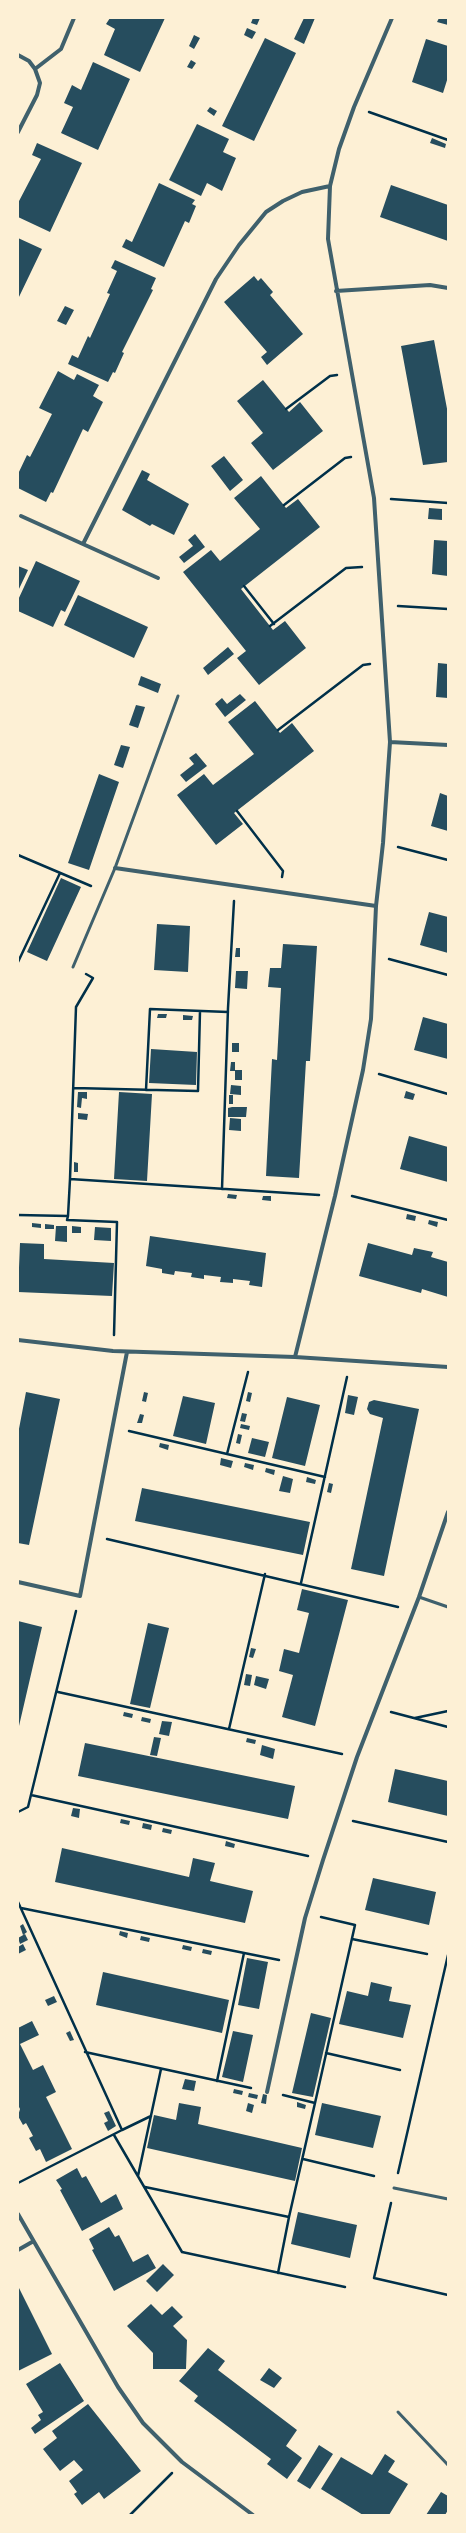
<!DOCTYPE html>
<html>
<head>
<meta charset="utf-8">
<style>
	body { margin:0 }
	#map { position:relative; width:466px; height:2533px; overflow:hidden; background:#fdf0d5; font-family:Rubik,sans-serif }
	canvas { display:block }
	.frame { position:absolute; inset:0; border:19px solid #fdf0d5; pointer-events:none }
</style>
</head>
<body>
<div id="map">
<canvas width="466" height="2533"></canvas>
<div class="frame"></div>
</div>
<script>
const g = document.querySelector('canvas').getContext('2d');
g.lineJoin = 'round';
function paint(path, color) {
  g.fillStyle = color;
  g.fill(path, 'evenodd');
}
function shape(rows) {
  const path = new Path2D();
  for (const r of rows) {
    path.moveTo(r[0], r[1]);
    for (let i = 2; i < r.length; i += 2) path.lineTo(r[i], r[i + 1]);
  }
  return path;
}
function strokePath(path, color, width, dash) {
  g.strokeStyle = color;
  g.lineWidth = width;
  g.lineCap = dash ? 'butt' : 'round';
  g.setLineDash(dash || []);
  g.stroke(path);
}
paint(shape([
	[110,18,165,18,140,72,104,55,115,29,106,24],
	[253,18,260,18,257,25,251,23],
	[304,18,315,18,304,44,294,39],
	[439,18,448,18,448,25,437,22],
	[247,28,256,32,252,39,244,35],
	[194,35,200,38,194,49,189,46],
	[265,38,296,53,254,141,222,126],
	[426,39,448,46,448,77,443,93,412,82],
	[191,60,196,63,192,69,187,67],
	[93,62,130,79,98,150,61,133,73,107,64,103,72,85,81,90],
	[210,107,217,111,214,116,207,111],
	[197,124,229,139,223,152,236,158,222,191,207,183,201,196,169,180],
	[432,138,446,144,445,148,430,143],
	[37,143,82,163,50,232,18,217,18,203,41,159,32,155],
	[159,183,195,200,192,204,196,206,189,223,185,221,164,267,122,247,126,239,132,242],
	[391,185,448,205,448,241,380,217],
	[18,238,42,249,18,299],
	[115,260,156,278,151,289,153,290,122,352,124,353,115,373,113,372,108,382,68,364,72,355,78,358,88,336,90,338,110,294,107,293,117,271,111,268],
	[254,276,258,281,261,278,273,292,270,295,303,334,267,365,261,357,267,352,224,302],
	[65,306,74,310,66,325,57,321],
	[434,340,448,414,448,462,423,465,401,346],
	[58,371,74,380,77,374,99,385,93,396,103,402,88,432,83,429,53,493,51,492,46,502,18,488,18,474,27,455,30,457,52,414,39,408],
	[263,380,289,412,300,402,323,431,273,470,251,443,263,433,237,401],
	[224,456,243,480,230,491,211,466],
	[142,470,150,474,147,480,189,504,174,535,152,524,150,526,122,510],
	[261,476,286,508,298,499,320,527,241,589,273,630,285,621,306,648,259,685,237,658,246,651,183,572,211,550,220,561,260,529,234,498],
	[429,508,442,509,442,520,428,519],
	[195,534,205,547,184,563,179,557,193,546,188,540],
	[434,540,448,541,448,576,432,574],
	[36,561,80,581,65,612,61,610,53,627,18,611,18,600],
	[18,566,28,570,18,591],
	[78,595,148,627,134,658,64,625],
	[228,647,234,654,208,675,203,668],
	[438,663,448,664,448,698,436,697],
	[141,676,161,684,158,693,138,685],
	[240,694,246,700,225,717,215,704,222,698,227,704],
	[255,701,280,733,292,723,314,751,234,813,243,824,216,845,177,795,204,774,213,785,254,754,228,722],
	[136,705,145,707,138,728,129,725],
	[121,745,130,747,123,768,114,765],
	[196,753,207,766,186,782,180,775,194,764,189,758],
	[99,774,119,782,89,870,68,863],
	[440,793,448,796,448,831,431,826],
	[61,878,81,887,47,961,27,952],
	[429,912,448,917,448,953,420,945],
	[157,924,190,926,188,972,154,970],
	[283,944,317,946,310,1061,306,1061,299,1178,266,1176,272,1059,277,1060,281,988,268,987,270,968,281,968],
	[236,948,240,948,240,957,235,957],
	[236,971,248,971,247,989,235,988],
	[158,1014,167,1014,166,1018,157,1018],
	[183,1015,193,1016,192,1020,183,1020],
	[423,1017,448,1024,448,1059,414,1050],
	[232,1043,239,1043,239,1052,232,1052],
	[151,1049,197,1052,196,1085,149,1083],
	[231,1062,235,1062,235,1071,230,1071],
	[235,1070,242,1070,242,1080,235,1080],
	[231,1085,241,1086,241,1095,230,1094],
	[406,1091,415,1094,413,1100,404,1098],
	[78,1092,87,1092,87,1099,82,1098,81,1108,77,1107],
	[119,1092,152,1094,147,1181,114,1179],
	[229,1095,233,1095,233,1104,229,1104],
	[232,1107,247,1107,246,1117,228,1117,228,1108],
	[78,1113,88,1114,87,1120,78,1119],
	[230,1118,241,1119,241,1131,229,1130],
	[409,1136,448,1147,448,1182,400,1169],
	[74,1162,78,1163,78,1172,74,1172],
	[228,1194,237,1195,236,1199,227,1198],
	[263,1196,271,1196,271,1201,262,1200],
	[407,1214,416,1216,415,1221,406,1219],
	[429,1220,438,1222,437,1227,428,1224],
	[32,1223,41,1224,41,1228,32,1227],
	[45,1224,54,1225,54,1229,45,1229],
	[56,1226,67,1226,67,1242,55,1241],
	[72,1226,81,1227,81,1233,72,1233],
	[95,1227,111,1228,111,1241,94,1240],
	[150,1236,266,1253,262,1287,249,1285,250,1281,233,1279,233,1283,220,1282,221,1277,204,1275,204,1279,191,1277,192,1273,175,1271,174,1275,162,1273,162,1269,146,1266],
	[20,1243,44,1244,44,1259,114,1263,112,1296,18,1292],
	[368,1243,412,1255,414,1248,433,1252,431,1257,448,1262,448,1297,422,1289,421,1293,359,1276],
	[26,1392,60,1399,29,1545,18,1543,18,1434],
	[144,1392,148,1393,146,1402,142,1401],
	[248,1392,252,1393,250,1402,246,1401],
	[348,1395,358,1397,354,1415,345,1413],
	[183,1396,215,1403,206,1444,173,1436],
	[287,1397,320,1405,305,1466,272,1458],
	[374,1400,419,1409,384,1576,351,1569,383,1418,370,1414,367,1409,369,1402],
	[242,1413,247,1414,245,1422,240,1421],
	[140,1414,144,1415,142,1423,137,1423],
	[241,1424,250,1426,249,1430,240,1428],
	[238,1434,242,1435,240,1444,236,1443],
	[252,1438,269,1442,265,1457,248,1453],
	[160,1443,169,1445,168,1450,159,1447],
	[221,1458,233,1461,231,1468,220,1465],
	[245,1463,254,1465,253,1470,244,1467],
	[266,1468,275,1470,274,1475,265,1472],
	[283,1476,293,1479,290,1493,279,1491],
	[307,1477,316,1480,315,1484,306,1482],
	[329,1483,333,1484,331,1493,327,1492],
	[142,1488,310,1522,303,1555,135,1521],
	[302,1589,348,1600,315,1726,282,1717,293,1675,279,1671,284,1649,299,1653,309,1613,297,1610],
	[18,1621,42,1627,19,1726,18,1726],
	[148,1623,169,1628,150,1708,130,1704],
	[251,1648,256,1649,253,1658,249,1657],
	[246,1674,252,1675,250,1686,244,1685],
	[256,1676,269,1679,266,1689,254,1685],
	[124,1712,133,1714,132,1718,123,1716],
	[142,1717,151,1719,150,1723,141,1721],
	[162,1721,172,1722,169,1736,159,1734],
	[154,1737,161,1738,157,1756,150,1755],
	[247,1738,256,1740,255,1744,246,1742],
	[85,1743,295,1786,288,1819,78,1776],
	[262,1745,275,1749,273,1759,260,1755],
	[395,1769,448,1781,448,1816,388,1802],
	[73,1808,80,1809,79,1818,71,1816],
	[121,1819,130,1821,129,1825,120,1823],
	[143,1823,152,1825,151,1830,142,1828],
	[163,1828,172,1830,171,1834,162,1832],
	[226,1841,235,1844,234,1848,225,1846],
	[62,1848,189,1877,193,1858,215,1863,210,1881,253,1891,245,1923,55,1882],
	[373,1878,436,1892,429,1925,365,1910],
	[23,1924,27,1932,23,1935,20,1926],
	[120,1931,128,1933,127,1938,119,1935],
	[25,1934,28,1940,20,1944,18,1938],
	[141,1936,150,1938,149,1942,140,1940],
	[23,1944,26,1950,18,1954,18,1947],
	[183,1945,192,1947,191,1951,182,1949],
	[203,1949,212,1951,211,1955,202,1953],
	[247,1958,268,1962,259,2009,238,2005],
	[103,1972,229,2000,222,2033,96,2005],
	[371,1982,392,1987,389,2001,411,2005,403,2038,339,2024,347,1991,368,1996],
	[54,1996,57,2002,48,2006,45,2000],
	[311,2013,331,2018,313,2097,292,2093],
	[32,2021,39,2035,20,2044,33,2070,43,2065,56,2092,46,2097,72,2149,46,2162,40,2149,36,2151,29,2138,33,2136,26,2123,23,2125,18,2116,20,2109,18,2105,18,2028],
	[70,2031,74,2040,70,2041,66,2033],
	[233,2031,253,2035,243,2082,222,2077],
	[185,2079,196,2081,194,2091,182,2089],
	[234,2089,243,2091,242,2095,233,2093],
	[249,2093,258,2095,257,2099,248,2097],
	[263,2094,267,2095,266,2104,261,2103],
	[297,2102,306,2105,305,2109,297,2107],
	[179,2103,201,2107,198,2124,302,2148,295,2181,147,2148,154,2115,176,2120],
	[248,2103,254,2105,252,2113,246,2111],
	[322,2103,381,2116,373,2148,315,2135],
	[109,2111,116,2126,108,2131,104,2123,108,2121,104,2113],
	[77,2168,82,2178,86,2176,101,2203,116,2194,123,2209,82,2231,60,2190,62,2189,56,2180],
	[298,2212,357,2225,350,2258,291,2244],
	[109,2227,115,2237,119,2235,133,2262,148,2254,156,2268,114,2291,92,2250,94,2249,89,2239],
	[163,2264,174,2275,157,2292,146,2281],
	[18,2286,52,2354,18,2371],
	[151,2304,162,2315,172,2306,183,2317,173,2326,187,2340,186,2369,153,2369,153,2353,127,2326],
	[208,2348,225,2361,218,2370,297,2430,286,2446,302,2458,287,2479,267,2464,271,2459,194,2401,198,2396,179,2381],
	[60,2363,84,2401,35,2434,31,2428,41,2420,38,2415,43,2412,26,2384],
	[269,2368,282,2378,274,2388,260,2380],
	[88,2404,141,2471,104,2499,99,2492,82,2505,74,2494,77,2492,69,2481,83,2470,74,2460,60,2471,43,2449,57,2438,52,2431],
	[319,2445,333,2454,310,2489,297,2481],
	[385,2454,395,2461,388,2472,408,2484,389,2515,363,2515,321,2489,341,2457,372,2475],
	[441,2492,448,2496,448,2510,445,2515,426,2515]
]), '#264d5e');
strokePath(shape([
	[369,112,448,140],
	[286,409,330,376,337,375],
	[391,499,448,503],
	[284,505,345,458,351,457],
	[244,586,274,624],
	[398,606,448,609],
	[270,626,346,568,362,567],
	[278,730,363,665,370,664],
	[237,811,283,871,282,877],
	[398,847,448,860],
	[18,855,91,886],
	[389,959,448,975],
	[18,962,60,873],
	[379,1074,448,1094],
	[74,1088,198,1091,200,1011],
	[146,1090,150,1009,228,1012],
	[70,1179,76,1007,93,978,86,974],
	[222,1189,228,1008,234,901],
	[352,1196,448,1220],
	[18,1215,68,1216,67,1220,117,1222,114,1335],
	[68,1216,70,1179,319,1195],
	[129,1431,325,1477],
	[227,1454,248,1372],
	[107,1539,398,1607],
	[301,1583,347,1377],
	[58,1692,342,1754],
	[391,1712,448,1727],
	[415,1718,448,1711],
	[229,1729,265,1574],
	[31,1795,308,1856],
	[18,1812,28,1807,76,1611],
	[353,1821,448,1842],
	[18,1902,122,2130,18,2183],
	[21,1908,279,1960],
	[352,1939,427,1954],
	[85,2052,251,2088],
	[326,2053,400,2070],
	[217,2081,244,1953],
	[315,2103,355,1925,321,1917],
	[122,2130,151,2116],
	[114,2135,182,2252,345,2287],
	[303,2159,374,2176],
	[398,2173,448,1955],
	[138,2176,161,2069],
	[145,2187,289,2217],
	[391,2203,374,2278,448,2295],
	[278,2273,289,2217,315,2103,283,2095],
	[130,2515,172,2473]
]), '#003049', 2.5);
strokePath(shape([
	[73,967,115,868,178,696],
	[419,1597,448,1607],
	[394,2188,448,2199],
	[398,2412,448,2465]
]), '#3f606c', 3);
strokePath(shape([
	[18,55,29,61,35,69,40,83,37,95,18,132],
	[35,69,61,49,74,18],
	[336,291,430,285,448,288],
	[21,516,158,578],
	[83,544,216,279,239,245,266,212,283,201,302,192,330,186],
	[390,742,448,745],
	[115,868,376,906],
	[18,1340,113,1351,295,1357,448,1367],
	[295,1357,335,1196,363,1070,371,1019,376,906,383,843,390,742,374,498,328,239,330,186,339,149,354,107,392,18],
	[18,1582,80,1596,127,1352],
	[267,2092,305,1918,323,1860,357,1757,419,1597,448,1512],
	[18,2214,118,2387,143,2423,182,2462,253,2515],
	[18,2250,32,2242]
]), '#3f606c', 4);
</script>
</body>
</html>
